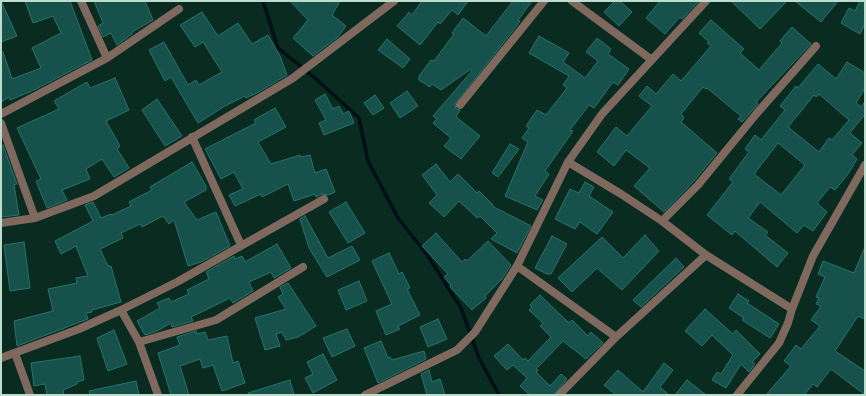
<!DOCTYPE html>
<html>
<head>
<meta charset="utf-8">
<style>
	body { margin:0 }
	#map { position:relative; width:866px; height:396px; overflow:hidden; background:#0a2b1f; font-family:"PT Sans Narrow",sans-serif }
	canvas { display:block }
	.frame { position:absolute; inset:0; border:2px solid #bedcce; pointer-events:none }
</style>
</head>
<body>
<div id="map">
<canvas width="866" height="396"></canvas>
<div class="frame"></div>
</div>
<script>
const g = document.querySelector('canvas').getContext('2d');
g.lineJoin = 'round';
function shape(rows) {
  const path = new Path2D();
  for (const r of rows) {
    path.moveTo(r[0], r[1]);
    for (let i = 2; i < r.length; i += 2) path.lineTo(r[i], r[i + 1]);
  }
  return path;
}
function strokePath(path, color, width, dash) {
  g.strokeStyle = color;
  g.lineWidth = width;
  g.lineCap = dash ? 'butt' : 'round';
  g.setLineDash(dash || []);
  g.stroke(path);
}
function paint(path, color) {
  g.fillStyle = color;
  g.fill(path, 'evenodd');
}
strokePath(shape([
	[263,1,278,48,315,78,359,118,368,161,398,218,428,256,461,308,479,358,499,395]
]), '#000f17', 3.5);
const building = shape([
	[1,1,17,36,1,42,1,1],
	[25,1,70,1,92,60,34,90,10,100,9,97,1,102,1,52,3,52,12,79,41,68,32,48,61,33,53,16,33,23,25,1],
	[94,1,145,1,153,20,132,32,132,34,117,45,111,33,103,37,98,26,103,23,94,1],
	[290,1,340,1,332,15,346,26,338,37,313,56,293,38,308,20,290,1],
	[422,1,468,1,458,15,452,10,440,24,438,22,420,45,397,26,409,12,412,15,422,1],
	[513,1,532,1,518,20,520,21,512,32,455,104,456,109,460,110,456,117,480,136,461,159,444,146,451,138,433,123,437,119,433,116,472,71,471,69,441,90,432,84,430,87,419,80,419,76,431,60,434,61,454,34,452,33,463,18,486,36,513,1],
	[615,1,620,1,632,12,619,26,604,12,615,1],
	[660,1,699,1,682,19,680,17,665,34,646,18,660,1],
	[731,1,787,1,760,29,731,1],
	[795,1,838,1,821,22,795,1],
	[860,1,865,1,865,24,860,34,841,23,849,8,855,11,860,1],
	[202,12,218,36,238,23,252,44,268,35,280,56,287,75,257,93,246,98,245,96,225,106,198,123,171,77,165,81,149,50,164,42,188,85,196,80,199,85,222,72,203,42,195,47,180,25,202,12],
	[711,20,744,49,740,53,759,70,782,43,780,41,792,27,811,44,756,102,758,104,742,122,738,119,741,116,707,88,706,89,703,87,681,114,684,117,681,122,717,153,694,181,664,212,634,186,650,168,626,150,614,166,597,152,616,127,627,136,652,106,639,96,647,86,656,94,673,74,681,81,711,46,707,43,709,42,699,33,711,20],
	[539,36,569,53,563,62,585,78,598,61,586,52,597,38,611,49,608,54,629,69,618,85,613,82,594,108,589,105,570,130,573,131,545,171,549,174,535,196,543,200,537,210,505,196,528,142,522,138,529,128,526,126,537,110,546,115,567,88,563,85,569,76,529,53,539,36],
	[387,39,410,59,403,68,378,50,387,39],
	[847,62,865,73,865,88,856,103,861,107,864,103,865,104,865,114,850,133,862,143,852,155,857,159,848,174,835,190,830,187,817,203,827,212,813,231,804,225,797,233,760,202,748,218,768,232,765,235,788,253,777,267,735,231,732,235,707,215,733,182,729,179,749,152,745,149,755,135,761,140,785,110,780,106,796,86,798,88,818,64,836,79,847,62],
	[819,94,849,120,832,140,829,138,819,152,788,127,814,95,816,97,819,94],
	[778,143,805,165,781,195,754,174,778,143],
	[115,78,129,110,106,121,120,146,117,149,129,168,114,177,102,159,86,169,90,179,62,190,67,200,47,208,36,181,41,179,17,128,59,109,54,101,87,82,90,88,115,78],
	[407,91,418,106,400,118,390,103,407,91],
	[325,94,333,109,339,106,343,114,349,111,354,123,324,135,319,123,326,120,315,100,325,94],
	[375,95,384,108,373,115,364,103,375,95],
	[157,99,182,136,165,146,142,110,157,99],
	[275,108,286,127,258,142,271,164,300,155,301,157,310,155,315,173,326,169,335,192,328,195,322,194,316,197,315,194,294,201,288,184,262,197,261,194,235,206,229,195,243,189,234,172,221,179,205,149,256,123,254,120,275,108],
	[510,144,519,149,498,177,492,173,510,144],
	[1,145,3,145,17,184,14,185,19,215,1,217,1,145],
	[192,162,206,186,206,190,184,202,197,220,216,212,230,246,201,262,188,266,174,220,169,224,163,216,142,227,140,224,121,233,123,238,100,249,108,266,111,266,121,302,92,310,92,312,86,313,88,319,17,346,14,321,53,311,48,289,77,283,76,278,88,276,76,246,61,254,55,241,93,221,85,205,93,202,101,218,111,214,112,215,131,206,129,202,152,190,150,187,192,162],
	[436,164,450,182,458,174,477,193,479,191,493,205,492,206,531,226,517,253,491,239,497,233,480,216,477,218,459,201,444,217,429,203,437,195,422,175,436,164],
	[585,182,594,187,589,196,613,212,597,234,580,222,575,229,555,219,570,189,579,193,585,182],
	[346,202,365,233,348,243,329,212,346,202],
	[305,216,328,258,352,246,360,260,327,277,309,248,300,219,305,216],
	[436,233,462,262,465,259,467,261,488,241,511,265,502,279,485,296,486,298,472,310,450,287,451,285,444,277,448,274,422,246,436,233],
	[645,235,659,251,622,290,597,268,572,292,558,278,602,237,623,258,645,235],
	[552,236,567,244,551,274,547,274,535,268,552,236],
	[24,242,30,288,10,291,4,245,24,242],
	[277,244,291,268,274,278,271,272,249,282,253,291,233,303,230,298,191,317,193,321,172,327,171,323,157,331,145,335,137,321,160,308,157,303,169,298,171,302,189,294,187,290,209,279,206,272,234,256,235,259,242,256,245,262,277,244],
	[865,247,865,319,858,316,835,351,865,371,865,395,831,369,817,387,813,384,804,395,766,395,791,366,784,361,796,345,801,349,820,326,811,320,821,306,816,304,819,298,816,297,825,277,818,274,823,261,854,273,865,247],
	[389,253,399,274,402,272,410,288,407,289,420,315,398,326,400,329,386,335,376,311,392,304,372,261,389,253],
	[676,258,684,267,641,307,633,300,676,258],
	[359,281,367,301,346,310,338,290,359,281],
	[288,283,316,326,298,337,286,340,282,332,276,334,280,346,265,350,255,318,286,309,278,297,283,294,280,287,288,283],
	[738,294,749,301,747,303,779,324,770,338,742,320,744,318,729,308,738,294],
	[540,295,569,323,572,320,588,336,591,332,603,343,586,359,563,341,536,369,538,370,536,372,550,386,561,374,567,379,554,395,530,395,520,386,527,378,513,365,507,370,494,356,508,344,523,360,525,358,528,361,551,337,540,326,543,323,529,310,532,307,530,305,540,295],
	[705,309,733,334,736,330,760,354,752,362,755,364,749,372,741,364,726,388,712,380,717,372,721,374,733,355,712,335,702,346,685,331,705,309],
	[438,319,447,339,428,347,420,327,438,319],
	[347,329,355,346,332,357,323,338,347,329],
	[114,330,127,364,108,371,97,338,114,330],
	[196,331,197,334,205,332,208,340,227,336,233,363,238,361,245,383,222,391,213,365,203,368,200,359,180,366,189,395,171,395,158,353,180,345,177,337,196,331],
	[381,341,388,358,390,357,392,360,424,351,426,359,378,383,364,348,381,341],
	[323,354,337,380,313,393,305,378,313,374,307,362,323,354],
	[80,356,84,380,77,382,77,384,63,390,64,395,47,395,45,384,34,386,31,363,80,356],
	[664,363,673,370,660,387,669,395,616,395,604,385,618,370,643,392,664,363],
	[429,370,432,382,440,379,445,395,427,395,421,374,429,370],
	[290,380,294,395,249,395,248,393,290,380],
	[687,380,706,395,675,395,687,380],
	[136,381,139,395,90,395,89,391,136,381]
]);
paint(building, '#17514c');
strokePath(building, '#28736d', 1);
strokePath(shape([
	[81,1,107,58],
	[572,1,652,60],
	[460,105,544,1],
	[1,114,107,58,179,9],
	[1,123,35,218],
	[192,137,241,245],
	[568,162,621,194,662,221,706,255,792,309],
	[662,221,698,185,757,113,816,46],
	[1,223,35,218,94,196,293,78,394,1],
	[517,266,616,337],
	[121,310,139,342,158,395],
	[139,342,216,320,303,267],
	[15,353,30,395],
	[1,358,79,329,121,310,177,282,324,199],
	[365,395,457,350,475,332,517,266,568,162,602,114,706,1],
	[559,395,616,337,706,255],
	[737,395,779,343,788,323,792,309,813,256,865,165]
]), '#7f685e', 8);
</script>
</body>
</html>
